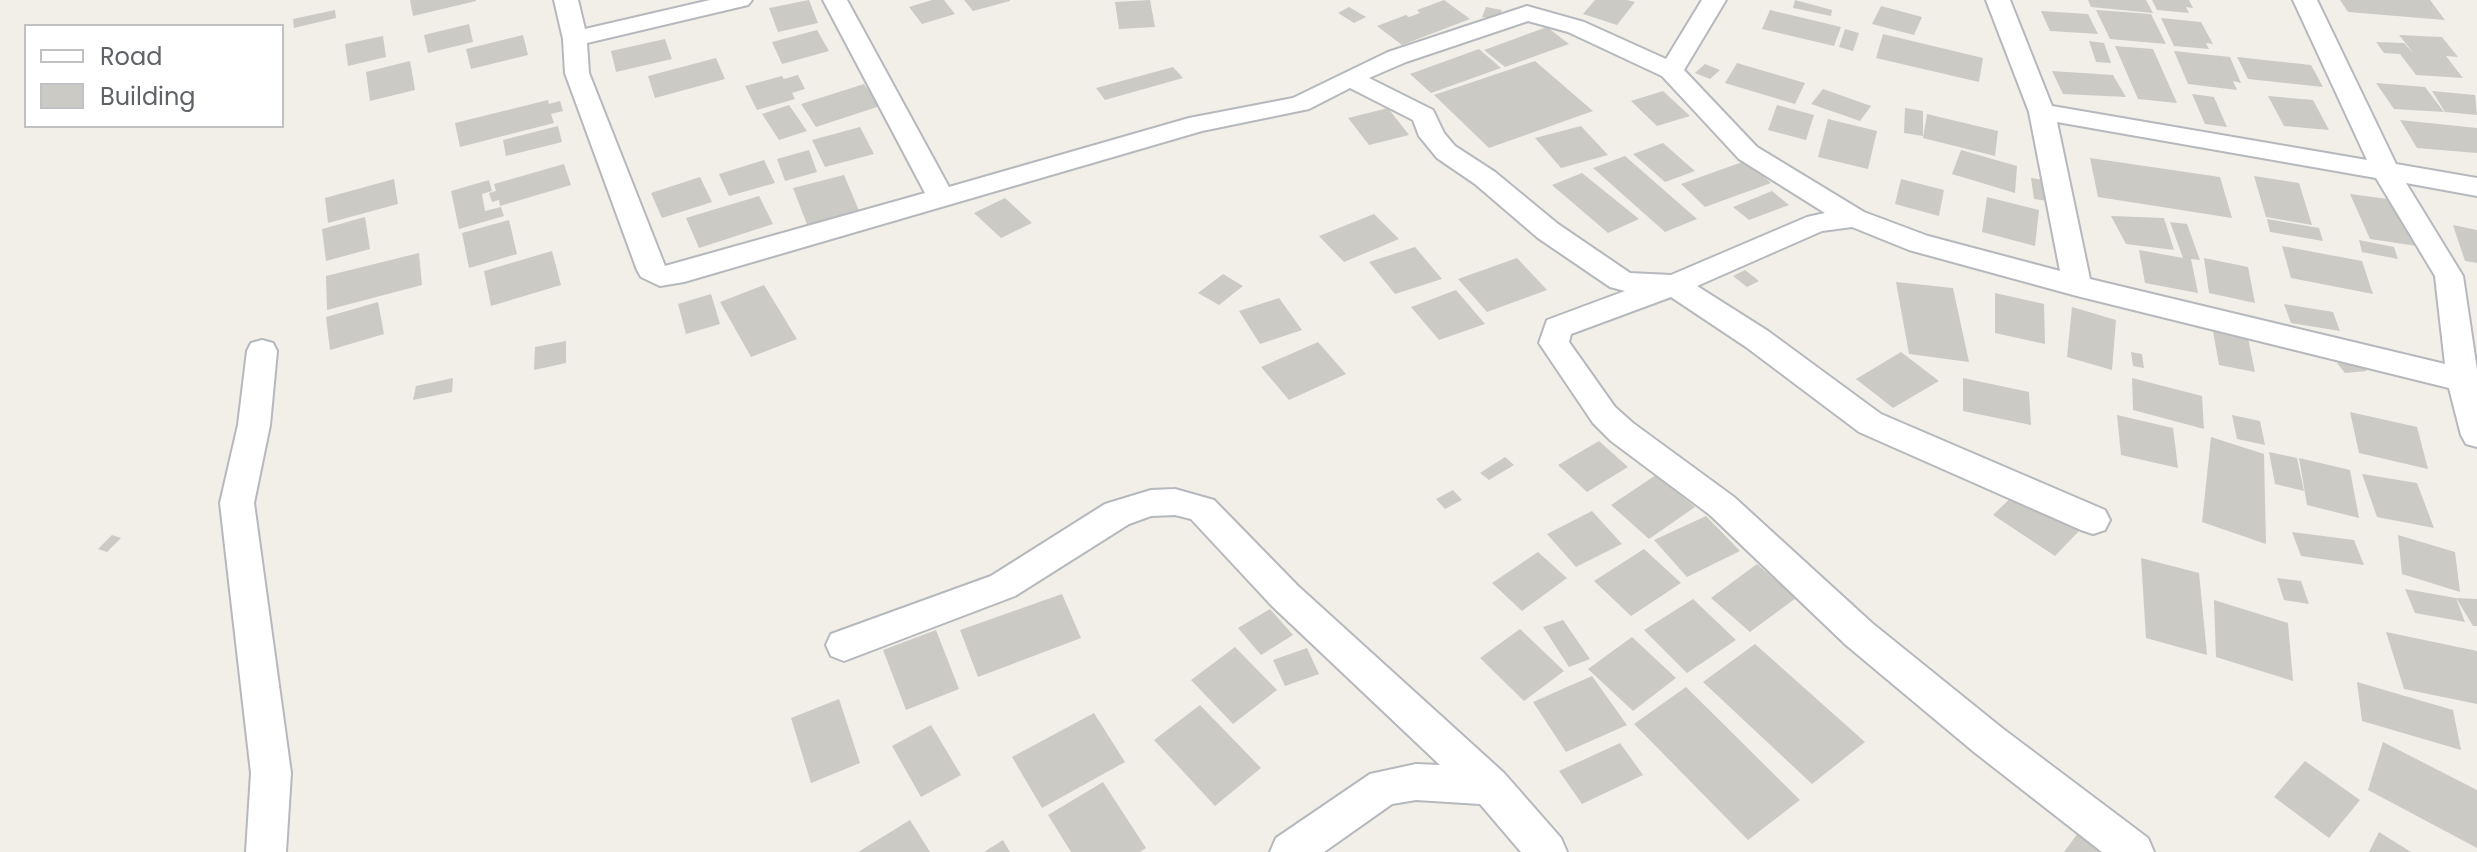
<!DOCTYPE html>
<html>
<head>
<meta charset="utf-8">
<style>
	body { margin:0 }
	#map { position:relative; width:2477px; height:852px; overflow:hidden; background:#f1efe8; font-family:Poppins,sans-serif }
	canvas { display:block }
	.legend { position:absolute; left:24px; top:24px; width:260px; height:104px; box-sizing:border-box; background:#fff; border:2px solid #bfc1c3; margin:0; padding:10px 14px; list-style:none; font-size:24px; color:#5f6368 }
	.legend li { display:flex; align-items:center; gap:16px; height:40px }
	.legend b { width:40px; border:2px solid #bfc1c3 }
</style>
</head>
<body>
<div id="map">
<canvas width="2477" height="852"></canvas>
<ul class="legend">
<li><b style="height:10px;background:#fff"></b>Road</li>
<li><b style="height:22px;background:#cccac5"></b>Building</li>
</ul>
</div>
<script>
const g = document.querySelector('canvas').getContext('2d');
g.lineJoin = 'round';
function paint(path, color) {
  g.fillStyle = color;
  g.fill(path, 'evenodd');
}
function shape(rows) {
  const path = new Path2D();
  for (const r of rows) {
    path.moveTo(r[0], r[1]);
    for (let i = 2; i < r.length; i += 2) path.lineTo(r[i], r[i + 1]);
  }
  return path;
}
function strokePath(path, color, width, dash) {
  g.strokeStyle = color;
  g.lineWidth = width;
  g.lineCap = dash ? 'butt' : 'round';
  g.setLineDash(dash || []);
  g.stroke(path);
}
paint(shape([
	[410,0,476,0,476,1,413,16],
	[809,0,818,23,778,32,769,8],
	[932,0,944,0,955,14,922,24,909,7],
	[964,0,1010,0,1010,1,973,11],
	[1150,0,1155,27,1119,29,1115,2],
	[1444,0,1470,19,1402,45,1377,26,1406,15,1409,17,1420,13,1417,10],
	[1595,0,1627,0,1635,2,1617,25,1583,14],
	[1795,0,1832,10,1831,16,1793,8],
	[2088,0,2146,0,2153,13,2091,7],
	[2152,0,2189,0,2193,8,2186,7,2189,13,2157,10],
	[2340,0,2430,0,2445,20,2348,12],
	[1881,6,1922,17,1914,35,1872,24],
	[1349,7,1366,17,1354,23,1338,13],
	[1486,7,1502,10,1498,20,1482,17],
	[335,10,336,18,294,28,293,19],
	[1770,10,1841,27,1834,46,1762,29],
	[2096,10,2151,14,2166,44,2110,39],
	[2041,11,2088,14,2098,34,2050,31],
	[2161,18,2201,22,2213,44,2206,43,2209,49,2174,46],
	[469,24,473,42,428,53,424,35],
	[1547,27,1569,44,1505,67,1484,50],
	[1845,29,1859,33,1853,51,1839,47],
	[817,30,829,51,782,64,772,42],
	[1883,34,1983,58,1979,82,1876,58],
	[523,35,528,55,471,69,466,49],
	[2399,35,2442,37,2458,57,2446,56,2463,78,2416,75,2400,54,2384,53,2376,42,2404,43,2415,55],
	[383,36,386,57,348,66,345,44],
	[665,39,672,59,616,72,611,51],
	[2089,41,2104,43,2111,63,2096,62],
	[2115,46,2153,49,2177,103,2138,99],
	[1479,49,1501,68,1431,93,1410,74],
	[2174,51,2230,57,2241,83,2233,81,2237,90,2188,84],
	[2237,57,2311,65,2323,87,2248,79],
	[716,58,725,79,655,98,648,76],
	[410,61,415,90,370,101,366,72],
	[1535,61,1593,111,1489,148,1434,95],
	[1737,63,1805,83,1795,104,1725,83],
	[1705,64,1720,70,1710,79,1695,73],
	[1173,67,1183,78,1105,100,1096,88],
	[2052,71,2113,75,2126,97,2063,94],
	[798,75,805,89,792,93,795,99,757,110,745,86,782,76,784,79],
	[2376,83,2425,87,2444,112,2394,109],
	[864,84,880,106,816,127,801,104],
	[1823,89,1871,106,1860,121,1811,104],
	[1663,91,1690,116,1657,126,1631,101],
	[2432,91,2475,95,2477,115,2445,112],
	[2192,94,2214,97,2227,127,2205,124],
	[2268,96,2313,100,2329,130,2284,126],
	[548,100,549,104,560,101,563,111,551,114,554,123,460,147,455,123],
	[789,105,807,131,779,140,762,114],
	[1777,105,1814,115,1806,140,1768,130],
	[1388,108,1409,135,1369,145,1348,118],
	[1905,108,1923,111,1923,136,1904,133],
	[1927,114,1998,131,1995,156,1923,138],
	[1828,119,1877,131,1868,169,1818,157],
	[2400,120,2477,128,2477,153,2417,148],
	[558,126,562,142,506,156,503,140],
	[1581,126,1608,155,1561,168,1535,138],
	[860,127,874,154,825,167,812,140],
	[1663,143,1695,171,1665,182,1633,154],
	[809,150,817,172,785,181,777,159],
	[1961,150,2017,166,2015,193,1952,174],
	[1625,156,1697,219,1665,232,1593,168],
	[2090,158,2220,177,2232,218,2098,197],
	[764,160,775,183,729,196,719,174],
	[1745,161,1771,183,1705,207,1681,184],
	[564,164,571,185,500,206,499,200,492,202,489,193,496,191,494,184],
	[1582,173,1639,219,1608,233,1552,185],
	[844,175,860,213,808,227,793,188],
	[2254,176,2299,183,2312,225,2266,217],
	[700,177,712,202,662,218,651,193],
	[2031,178,2044,180,2048,201,2034,199],
	[394,179,398,204,328,223,325,198],
	[1901,179,1944,190,1939,216,1895,204],
	[489,180,492,191,482,194,485,211,501,207,504,216,459,229,451,191],
	[1772,191,1789,205,1749,220,1733,207],
	[2350,194,2395,200,2417,246,2370,239],
	[759,196,773,224,699,248,686,218],
	[1987,197,2039,210,2035,246,1982,232],
	[1005,198,1032,223,1001,238,974,213],
	[1374,214,1399,239,1344,262,1319,236],
	[2111,216,2164,218,2174,250,2126,244],
	[365,217,370,249,326,261,322,229],
	[2267,219,2319,228,2323,241,2270,232],
	[509,220,517,254,469,268,462,233],
	[2170,222,2187,224,2200,260,2191,259,2198,293,2145,283,2139,250,2183,258],
	[2453,225,2477,230,2477,263,2465,261],
	[2359,240,2394,247,2398,259,2362,252],
	[2282,246,2362,261,2373,294,2291,278],
	[1415,247,1442,279,1395,294,1369,262],
	[552,251,561,285,491,306,484,271],
	[419,253,422,285,327,310,326,276],
	[1517,258,1547,290,1487,312,1458,279],
	[2204,258,2248,267,2255,303,2209,293],
	[1745,270,1759,281,1747,287,1733,276],
	[1223,274,1243,286,1219,305,1198,293],
	[1896,282,1953,288,1969,362,1909,354],
	[764,285,797,339,751,357,720,302],
	[1456,290,1485,324,1439,340,1411,307],
	[1995,293,2044,304,2045,344,1995,333],
	[711,294,720,324,686,334,678,304],
	[1279,298,1302,330,1260,344,1239,311],
	[378,302,384,334,330,350,326,317],
	[2284,304,2333,312,2340,331,2291,323],
	[2072,307,2116,320,2112,370,2067,357],
	[2213,331,2248,338,2255,372,2219,365],
	[566,341,566,363,534,370,535,347],
	[1318,342,1346,374,1289,400,1261,367],
	[1901,352,1939,381,1893,408,1856,379],
	[2131,352,2142,354,2144,368,2133,366],
	[2358,362,2367,371,2345,373,2337,363],
	[453,378,452,392,413,400,416,386],
	[1963,378,2029,392,2031,425,1963,411],
	[2132,378,2202,396,2204,429,2133,410],
	[2350,412,2417,427,2428,469,2359,453],
	[2117,415,2173,428,2178,468,2121,455],
	[2232,415,2260,421,2265,445,2237,439],
	[2211,437,2264,454,2266,544,2202,522],
	[1599,441,1628,467,1587,492,1558,465],
	[2269,452,2297,458,2304,491,2275,484],
	[1505,457,1514,465,1489,480,1480,473],
	[2299,458,2350,470,2359,518,2307,505],
	[2362,474,2417,483,2434,528,2377,517],
	[1656,475,1695,507,1649,539,1611,505],
	[2020,489,2081,529,2055,556,1993,515],
	[1453,490,1462,500,1445,509,1436,499],
	[1592,511,1622,544,1576,567,1547,534],
	[1706,516,1740,551,1687,577,1654,540],
	[2292,532,2354,540,2364,565,2301,556],
	[112,535,121,538,107,552,98,549],
	[2398,535,2455,552,2460,592,2402,574],
	[1644,549,1681,583,1631,616,1594,581],
	[1538,552,1567,578,1522,611,1492,583],
	[2141,558,2199,573,2207,655,2146,638],
	[1757,564,1796,598,1750,632,1711,598],
	[2277,578,2301,581,2309,604,2284,600],
	[2405,589,2456,598,2465,622,2415,613],
	[1062,594,1081,638,978,677,960,630],
	[2456,598,2477,599,2477,626,2473,626],
	[1693,599,1736,640,1687,673,1644,630],
	[2214,600,2288,623,2293,681,2216,657],
	[1270,609,1293,635,1261,655,1238,628],
	[1563,620,1590,659,1569,667,1543,627],
	[1520,629,1564,671,1524,701,1480,658],
	[936,630,959,689,906,710,883,650],
	[2386,632,2477,651,2477,704,2404,689],
	[1632,637,1676,678,1633,711,1588,669],
	[1755,644,1865,742,1812,784,1703,682],
	[1235,647,1277,690,1233,724,1191,680],
	[1307,648,1319,674,1285,686,1273,660],
	[1592,676,1627,725,1566,752,1533,702],
	[2357,682,2453,710,2461,750,2362,721],
	[1686,687,1800,800,1748,840,1634,724],
	[839,699,860,763,811,783,791,718],
	[1200,705,1261,768,1215,806,1154,740],
	[1094,713,1125,762,1042,808,1012,757],
	[931,725,961,775,921,797,892,746],
	[2383,742,2477,790,2477,848,2368,790],
	[1620,743,1643,775,1582,804,1559,771],
	[2305,761,2360,800,2329,838,2274,797],
	[1103,782,1146,848,1140,852,1071,852,1048,815],
	[910,820,930,852,858,852],
	[2379,832,2411,852,2369,852],
	[2078,833,2105,852,2064,852],
	[1003,840,1010,852,984,852]
]), '#cccac5');
const street = shape([
	[554,0,578,0,585,29,710,0,752,0,748,5,587,43,589,73,665,266,925,193,823,0,847,0,949,187,1189,118,1293,98,1388,52,1527,6,1584,22,1666,59,1702,0,1726,0,1684,70,1757,147,1864,212,1928,236,2060,271,2029,112,1986,0,2010,0,2052,106,2367,160,2293,0,2317,0,2396,164,2477,178,2477,196,2406,183,2463,276,2477,370,2477,447,2466,444,2461,435,2449,388,2077,296,1909,250,1852,227,1822,231,1697,286,1768,331,1881,414,2105,510,2110,520,2105,530,2093,534,2081,530,1859,432,1746,347,1671,297,1571,334,1569,342,1615,407,1633,423,1734,497,1872,623,2002,728,2148,838,2154,852,2102,852,1974,752,1846,645,1710,515,1611,441,1593,423,1539,343,1547,320,1625,291,1610,287,1538,238,1475,184,1437,158,1419,136,1413,120,1350,88,1309,109,1202,131,684,282,660,286,641,277,637,270,565,73,563,39,554,0],
	[1528,21,1568,32,1662,76,1739,159,1825,213,1807,217,1671,275,1630,273,1558,224,1495,172,1455,146,1444,133,1433,110,1369,78,1406,62,1528,21],
	[2057,122,2376,178,2435,276,2445,364,2090,279,2057,122],
	[262,340,273,343,277,351,270,425,254,503,291,773,286,852,246,852,251,773,220,503,238,425,247,351,251,343,262,340],
	[1175,489,1214,500,1298,586,1504,773,1561,838,1567,852,1521,852,1480,804,1416,800,1392,804,1324,852,1270,852,1276,838,1370,774,1416,764,1440,765,1272,606,1191,519,1175,515,1151,516,1129,524,1015,596,844,661,831,656,826,645,831,634,991,576,1105,504,1151,490,1175,489]
]);
strokePath(street, '#b5b8bc', 4);
paint(street, '#fff');
</script>
</body>
</html>
